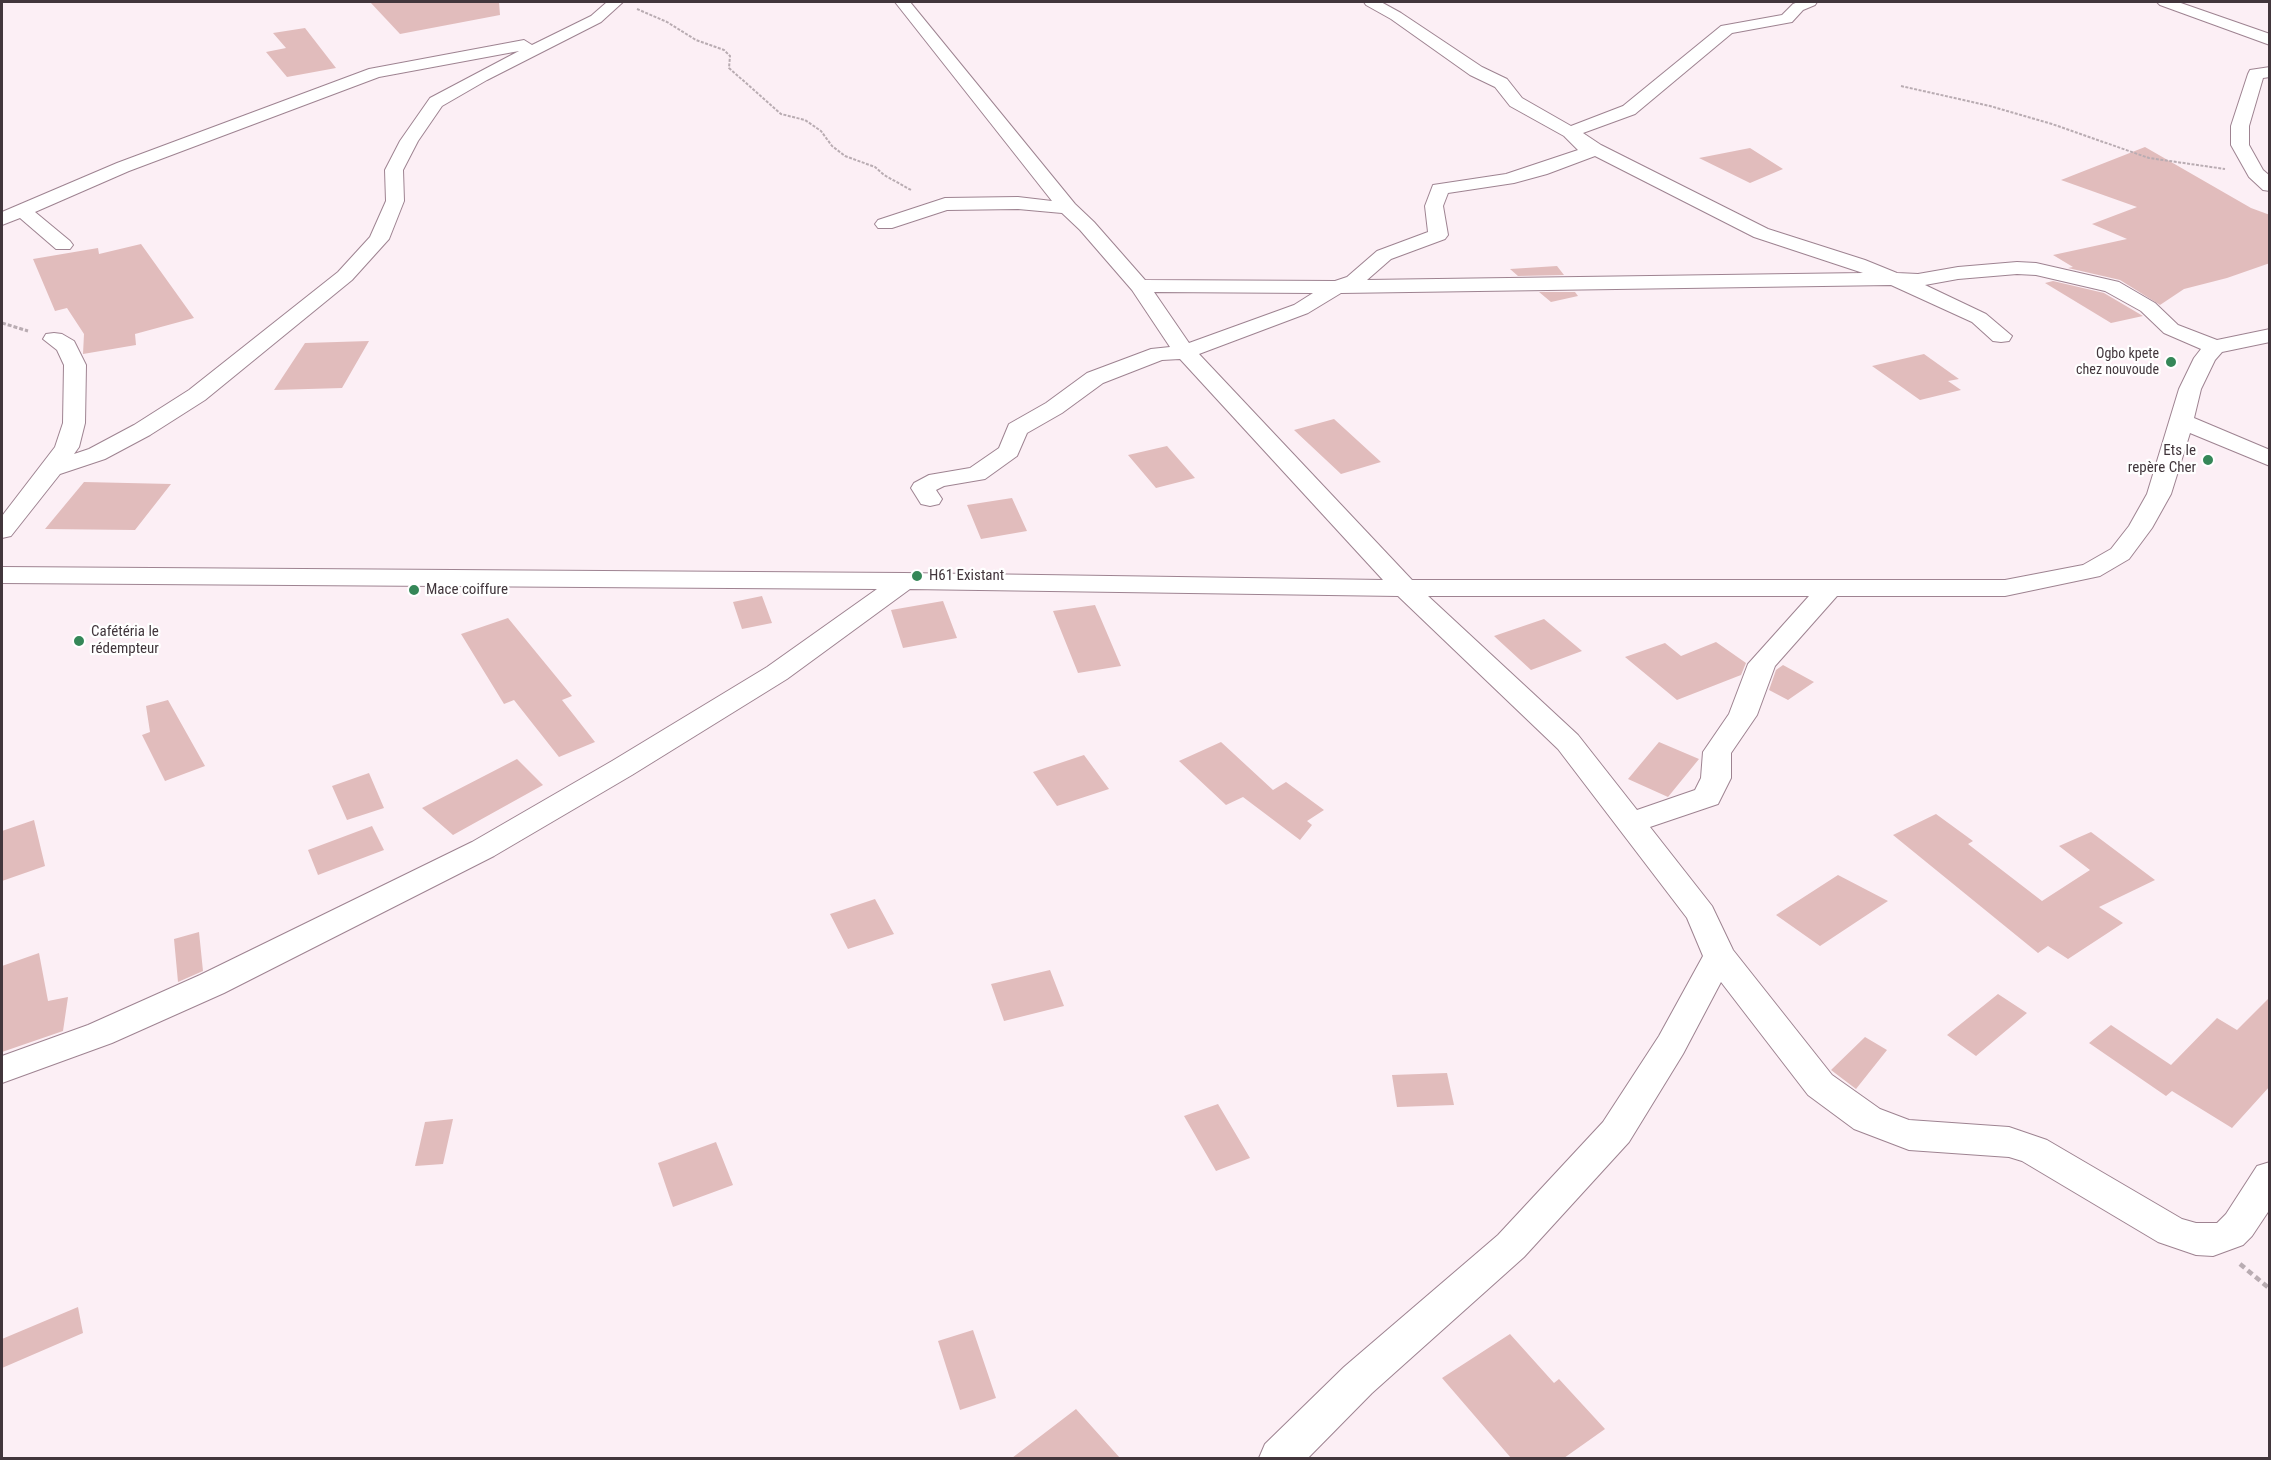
<!DOCTYPE html>
<html>
<head>
<meta charset="utf-8">
<style>
	body { margin:0 }
	#map { position:relative; width:2271px; height:1460px; overflow:hidden; background:#fceff5; font-family:"Roboto Condensed",sans-serif }
	canvas { display:block }
	.frame { position:absolute; inset:0; border:3px solid #42363c; pointer-events:none }
</style>
</head>
<body>
<div id="map">
<canvas width="2271" height="1460"></canvas>
<div class="frame"></div>
</div>
<script>
const g = document.querySelector('canvas').getContext('2d');
g.lineJoin = 'round';
function paint(path, color) {
  g.fillStyle = color;
  g.fill(path, 'evenodd');
}
function shape(rows) {
  const path = new Path2D();
  for (const r of rows) {
    path.moveTo(r[0], r[1]);
    for (let i = 2; i < r.length; i += 2) path.lineTo(r[i], r[i + 1]);
  }
  return path;
}
function strokePath(path, color, width, dash) {
  g.strokeStyle = color;
  g.lineWidth = width;
  g.lineCap = dash ? 'butt' : 'round';
  g.setLineDash(dash || []);
  g.stroke(path);
}
function label(font, color, halo, rows, align = 'center') {
  g.font = font + ' "Roboto Condensed",sans-serif';
  g.lineWidth = 4.5;
  g.setLineDash([]);
  g.textBaseline = 'middle';
  g.strokeStyle = halo;
  g.fillStyle = color;
  for (const [text, x, y, turn = 0] of rows) {
    g.save();
    g.translate(x, y);
    g.rotate((+turn || 0) * Math.PI / 180);
    g.textAlign = isNaN(turn) ? turn : align;
    if (halo) g.strokeText(text, 0, 0);
    g.fillText(text, 0, 0);
    g.restore();
  }
}
paint(shape([
	[370,2,499,2,500,15,400,34],
	[305,28,336,68,287,77,266,52,286,48,273,33],
	[2145,147,2251,208,2270,215,2270,263,2227,278,2184,289,2160,305,2120,280,2068,268,2073,267,2053,255,2127,239,2092,224,2137,207,2061,180],
	[1750,148,1783,169,1750,183,1699,158],
	[141,244,194,318,135,334,136,345,83,354,84,334,67,308,55,311,33,259,98,248,99,254],
	[1557,266,1564,275,1518,276,1510,269],
	[2053,281,2104,293,2143,316,2111,323,2045,283],
	[1539,292,1575,292,1578,296,1551,302],
	[369,341,342,388,274,390,305,343],
	[1924,354,1959,379,1948,381,1961,390,1920,400,1872,366],
	[1334,419,1381,462,1341,474,1294,430],
	[1167,446,1195,478,1156,488,1128,455],
	[84,482,171,484,135,530,45,529],
	[1012,498,1027,531,981,539,967,505],
	[762,596,772,623,742,629,733,602],
	[943,601,957,638,903,648,891,610],
	[1095,605,1121,666,1078,673,1053,611],
	[508,618,572,696,562,700,595,742,559,757,514,700,504,704,461,634],
	[1544,619,1582,651,1531,670,1494,636],
	[1716,642,1746,663,1741,675,1677,700,1625,657,1665,643,1681,656],
	[1783,665,1814,682,1788,700,1769,690,1776,670],
	[168,700,205,766,165,781,142,735,150,732,146,706],
	[1221,742,1273,790,1286,782,1324,810,1307,821,1312,825,1300,840,1243,797,1226,805,1179,761],
	[1659,742,1699,759,1668,797,1628,779],
	[1084,755,1109,789,1057,806,1033,772],
	[517,759,543,785,453,835,422,808],
	[369,773,384,808,347,820,332,786],
	[1936,814,1973,841,1968,844,2042,901,2090,870,2059,846,2091,832,2155,880,2099,907,2123,923,2068,959,2048,946,2038,953,1893,835],
	[34,820,45,866,2,881,2,831],
	[372,826,384,850,318,875,308,850],
	[1838,875,1888,901,1820,946,1776,915],
	[875,899,894,934,848,949,830,914],
	[199,932,203,971,178,982,174,939],
	[39,953,48,1001,68,997,63,1031,2,1052,2,966],
	[1050,970,1064,1006,1004,1021,991,984],
	[1998,994,2027,1013,1976,1056,1947,1035],
	[2270,997,2270,1086,2232,1128,2172,1091,2166,1096,2089,1043,2111,1025,2171,1065,2217,1018,2237,1030],
	[1865,1037,1887,1050,1856,1089,1831,1070],
	[1447,1073,1454,1105,1397,1107,1392,1075],
	[1218,1104,1250,1158,1216,1171,1184,1116],
	[453,1119,443,1164,415,1166,425,1122],
	[716,1142,733,1185,673,1207,658,1163],
	[78,1307,83,1333,2,1368,2,1339],
	[973,1330,996,1398,960,1410,938,1341],
	[1510,1334,1554,1383,1559,1379,1605,1429,1564,1458,1511,1458,1442,1378],
	[1076,1409,1120,1458,1012,1458]
]), '#e1bcbc');
const minor = shape([
	[607,2,623,2,601,22,487,80,442,106,418,141,403,170,404,201,389,239,352,280,205,400,150,435,105,459,60,474,11,536,2,538,2,516,55,447,63,423,64,365,57,350,43,339,46,334,54,333,62,334,74,341,86,365,85,423,79,447,74,454,89,449,134,425,189,390,338,272,370,237,386,201,385,170,400,141,430,98,519,51,379,77,129,171,35,212,70,241,73,245,70,249,56,249,20,218,2,225,2,212,117,163,369,69,524,40,532,45,591,16,607,2],
	[895,2,910,2,1075,204,1094,222,1145,280,1335,281,1347,277,1377,251,1428,232,1425,206,1433,185,1506,174,1578,150,1564,136,1510,106,1495,87,1470,75,1391,19,1366,5,1364,2,1381,2,1401,13,1482,67,1507,79,1522,98,1571,126,1623,106,1721,26,1782,15,1793,4,1798,2,1817,2,1815,5,1803,10,1792,22,1732,33,1635,114,1583,133,1601,145,1768,229,1865,260,1897,273,1918,274,1958,267,2017,262,2036,263,2119,282,2155,303,2178,325,2217,340,2270,329,2270,342,2222,352,2215,360,2201,389,2194,418,2270,450,2270,466,2190,433,2171,494,2152,528,2129,559,2100,576,2005,596,1837,596,1775,666,1757,715,1731,753,1731,778,1718,804,1650,827,1712,906,1733,950,1832,1075,1880,1109,1909,1120,2009,1127,2047,1140,2182,1219,2196,1223,2217,1223,2226,1214,2257,1166,2270,1162,2270,1209,2252,1236,2243,1245,2213,1256,2196,1255,2158,1242,2022,1161,2009,1157,1909,1150,1854,1129,1808,1095,1721,982,1683,1054,1629,1142,1524,1257,1372,1393,1308,1458,1259,1458,1265,1444,1344,1367,1498,1235,1603,1122,1659,1036,1703,956,1687,918,1558,749,1398,596,910,589,787,679,632,775,494,856,224,993,112,1043,2,1083,2,1056,88,1025,200,975,472,842,612,761,767,667,877,589,2,583,2,567,904,573,1383,580,1180,359,1162,360,1103,383,1062,413,1027,433,1017,456,985,479,944,486,936,490,942,499,939,504,930,506,921,504,911,488,914,483,929,475,970,468,999,448,1009,424,1046,403,1087,373,1151,349,1170,347,1132,290,1080,230,1062,213,1018,209,947,210,892,228,878,228,875,224,878,220,945,198,1018,197,1052,201,895,2],
	[1595,156,1754,237,1863,273,1367,280,1391,259,1445,239,1448,235,1443,206,1448,193,1514,183,1547,174,1595,156],
	[2017,274,2036,275,2105,291,2141,311,2164,333,2201,349,2194,358,2179,389,2147,494,2129,526,2111,549,2083,565,2005,580,1412,580,1199,354,1308,313,1341,293,1891,285,1972,322,1993,341,2001,342,2009,341,2012,336,1986,314,1925,285,1958,279,2017,274],
	[1154,292,1313,293,1294,305,1189,343,1154,292],
	[1428,596,1809,596,1748,664,1729,714,1703,752,1701,778,1695,790,1637,810,1578,735,1428,596],
	[2157,2,2178,2,2270,34,2270,45,2160,5,2157,2],
	[2270,67,2270,77,2263,78,2249,126,2249,145,2263,170,2270,176,2270,191,2263,190,2249,177,2231,145,2231,126,2248,74,2250,70,2270,67]
]);
strokePath(minor, '#9e8391', 2);
strokePath(shape([
	[637,9,667,22,696,40,724,50,730,56,729,68,781,114,805,120,821,131,832,146,845,156,875,167,884,175,911,190],
	[1901,86,1990,106,2052,124,2149,158,2225,169]
]), '#b9acb2', 2, [3, 1.5]);
strokePath(shape([
	[2,323,28,331]
]), '#b9acb2', 3, [4, 2]);
strokePath(shape([
	[2240,1264,2270,1289]
]), '#b9acb2', 4.5, [6, 4]);
paint(minor, '#fff');
for (const [x, y, r, color] of [
	[2171,362,6,"#358758"],
	[2208,460,6,"#358758"],
	[917,576,6,"#358758"],
	[414,590,6,"#358758"],
	[79,641,6,"#358758"]
]) {
  const dot = new Path2D();
  dot.arc(x, y, r, 0, 2 * Math.PI);
  g.fillStyle = color;
  g.fill(dot);
  strokePath(dot, '#fff', 2);
}
label('14px', '#42363c', '#fff', [
	["Ogbo kpete",2159,354],
	["chez nouvoude",2159,370]
], 'right');
label('15px', '#42363c', '#fff', [
	["Ets le",2196,451,"right"],
	["repère Cher",2196,468,"right"],
	["H61 Existant",929,576],
	["Mace coiffure",426,590],
	["Cafétéria le",91,632],
	["rédempteur",91,649]
], 'left');
</script>
</body>
</html>
